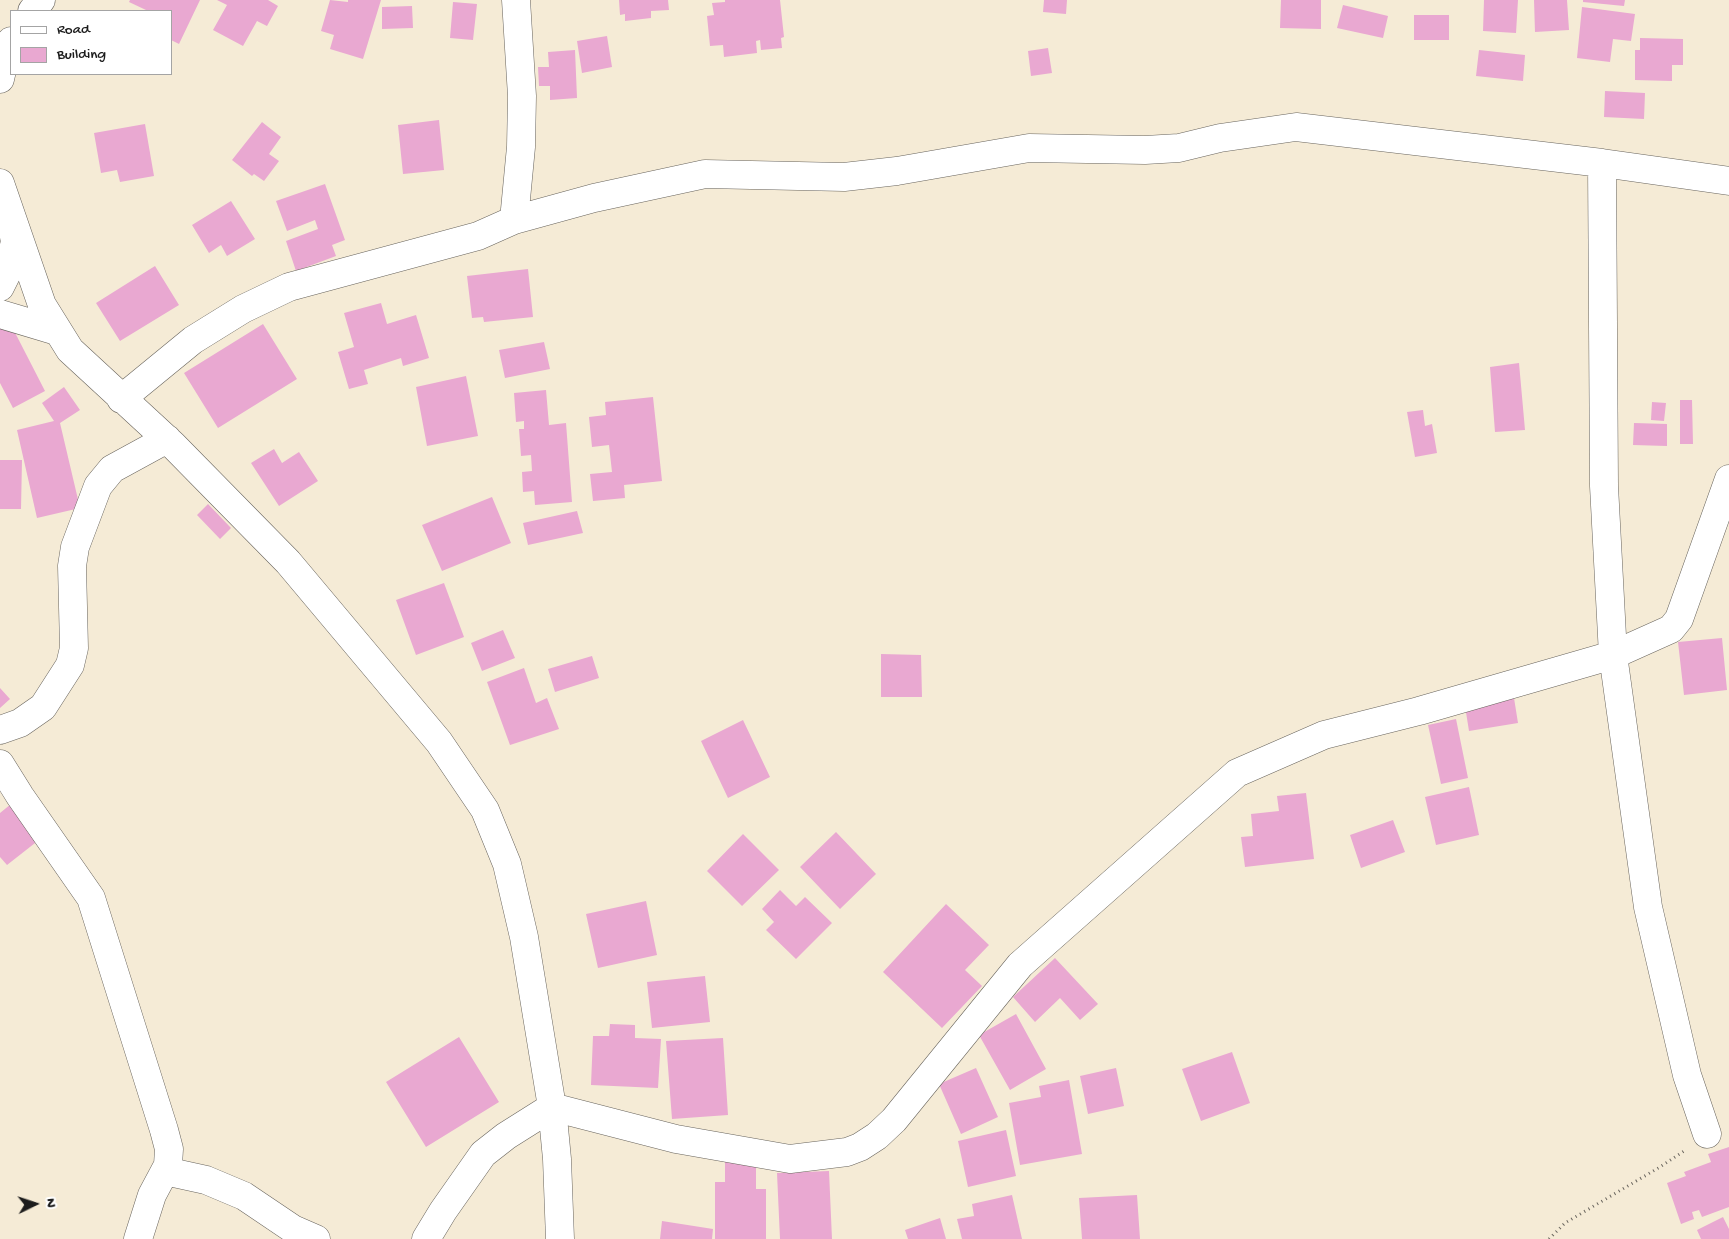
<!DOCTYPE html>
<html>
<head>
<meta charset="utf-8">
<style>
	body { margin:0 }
	#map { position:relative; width:1729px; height:1239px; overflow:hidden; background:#f5ebd6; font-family:"Gochi Hand",sans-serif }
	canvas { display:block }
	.legend { position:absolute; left:10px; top:10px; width:162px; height:65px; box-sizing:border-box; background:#fff; border:1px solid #a4a4a4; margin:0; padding:6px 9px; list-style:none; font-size:15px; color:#1c1c1c }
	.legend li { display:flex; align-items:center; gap:10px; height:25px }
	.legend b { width:25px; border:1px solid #a4a4a4 }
	.north { position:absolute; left:10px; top:1179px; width:50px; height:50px; -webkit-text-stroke:4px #fff; paint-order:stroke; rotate:86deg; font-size:14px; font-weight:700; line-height:20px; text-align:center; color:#1c1c1c }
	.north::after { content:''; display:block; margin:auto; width:18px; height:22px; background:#1c1c1c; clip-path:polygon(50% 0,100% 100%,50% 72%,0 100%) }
</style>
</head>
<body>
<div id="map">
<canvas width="1729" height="1239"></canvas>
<ul class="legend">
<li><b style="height:6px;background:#fff"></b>Road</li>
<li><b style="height:14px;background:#e9a8d1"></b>Building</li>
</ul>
<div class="north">N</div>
</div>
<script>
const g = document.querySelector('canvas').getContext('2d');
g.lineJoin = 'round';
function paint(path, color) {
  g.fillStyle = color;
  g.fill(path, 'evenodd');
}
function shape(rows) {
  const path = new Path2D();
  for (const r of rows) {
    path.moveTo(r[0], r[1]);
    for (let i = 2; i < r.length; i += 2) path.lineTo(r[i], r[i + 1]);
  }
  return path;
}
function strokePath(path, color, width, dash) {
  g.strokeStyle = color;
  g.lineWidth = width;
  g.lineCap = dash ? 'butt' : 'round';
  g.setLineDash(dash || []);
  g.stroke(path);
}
paint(shape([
	[130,0,200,0,179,44,171,40,171,11,145,11,146,10,129,2],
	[217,0,268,0,278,6,267,26,257,21,243,46,213,30,227,5],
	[330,0,348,2,348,0,381,0,363,59,330,49,334,35,321,31],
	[619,0,668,0,669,10,651,11,651,18,625,21,625,14,620,15],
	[725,0,780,0,784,37,781,38,782,48,761,50,760,40,756,41,757,53,724,57,723,45,710,46,707,16,714,15,712,3,725,2],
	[1044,0,1067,0,1066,14,1043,12],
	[1281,0,1321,0,1321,29,1280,28],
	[1484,0,1518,0,1516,33,1483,31],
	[1534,0,1567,0,1569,30,1535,32],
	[1583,0,1625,0,1624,6,1583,2],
	[453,2,477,4,473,40,450,38],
	[1343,5,1388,16,1383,38,1337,28],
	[412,6,413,28,382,29,382,7],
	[1582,7,1635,14,1631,41,1613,39,1610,62,1577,58],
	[1414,15,1449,15,1449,40,1414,40],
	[607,36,612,67,582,73,577,41],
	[1640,38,1683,39,1683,65,1672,65,1672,81,1635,80,1635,50,1640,50],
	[1048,48,1052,73,1031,76,1028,51],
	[575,50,577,98,550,100,550,86,539,86,538,67,549,67,548,52],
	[1479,50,1525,55,1523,81,1476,76],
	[1605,91,1645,93,1644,119,1604,117],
	[439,120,444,170,403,174,398,125],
	[262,122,281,137,269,154,279,161,264,181,254,174,252,176,232,160],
	[145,124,154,176,120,182,117,170,101,173,94,133],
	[325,184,345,240,332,245,336,256,296,271,286,241,318,229,315,220,287,231,276,201],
	[231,201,255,239,227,256,221,245,209,253,192,225],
	[155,266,179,305,120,341,96,303],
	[528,269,533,317,484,322,483,317,472,318,467,276],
	[381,303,387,324,416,315,429,358,403,366,401,358,364,370,368,384,349,389,338,352,354,347,344,313],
	[7,317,45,391,13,408,0,383,0,321],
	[263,324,297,379,218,428,184,373],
	[544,342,550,369,505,378,499,350],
	[1519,363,1525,430,1495,432,1490,367],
	[466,376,478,436,427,446,416,387],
	[64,387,80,410,60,423,80,508,37,518,17,430,54,421,42,403],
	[546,390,549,425,566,423,572,502,535,505,534,491,523,492,522,472,532,471,531,455,521,456,519,429,524,429,524,421,516,422,514,393],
	[653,397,662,481,624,485,625,498,593,501,590,474,612,472,609,445,592,447,589,417,606,415,605,402],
	[1680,400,1692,400,1693,444,1680,444],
	[1652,402,1666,403,1664,421,1651,420],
	[1423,410,1425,426,1432,424,1437,453,1415,457,1407,412],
	[1634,423,1667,424,1667,446,1633,445],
	[274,449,282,463,299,452,318,481,279,506,251,463],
	[0,460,22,460,21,509,0,509],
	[492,497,511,543,442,571,422,525],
	[208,504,231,528,220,539,197,515],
	[577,511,583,533,528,545,523,523],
	[444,583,464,637,416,655,396,600],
	[503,630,515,658,482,671,471,643],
	[1722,638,1727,690,1684,695,1678,642],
	[881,654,921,655,922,697,881,697],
	[592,656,599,678,555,692,548,669],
	[524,668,536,703,547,698,559,729,510,745,487,682],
	[0,688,10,699,0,708],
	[1514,698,1518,723,1469,731,1465,706],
	[1456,719,1468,778,1441,784,1428,725],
	[743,720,770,777,728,798,701,741],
	[1469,787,1479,835,1436,845,1425,797],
	[1306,793,1314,859,1245,867,1241,837,1253,836,1251,814,1279,811,1277,796],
	[16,800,44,836,7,865,0,857,0,813],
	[1393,820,1405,852,1361,868,1350,835],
	[836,832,876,874,840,909,800,867],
	[743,834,779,870,742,906,707,871],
	[780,890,796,906,805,897,832,923,796,959,766,930,774,922,762,909],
	[646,901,657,955,598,968,586,914],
	[946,904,989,945,965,970,982,986,942,1028,883,972],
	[1055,958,1098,1004,1080,1020,1060,998,1035,1022,1013,997],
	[705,976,710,1022,652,1028,647,982],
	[1016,1014,1046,1069,1010,1090,979,1035],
	[610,1024,635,1025,635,1038,661,1039,658,1088,591,1085,593,1036,609,1036],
	[459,1037,499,1102,426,1147,386,1082],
	[723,1038,728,1115,672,1119,666,1041],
	[1232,1052,1250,1103,1201,1121,1182,1069],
	[976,1068,998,1117,961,1134,939,1084],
	[1116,1068,1124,1106,1088,1114,1080,1076],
	[1069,1080,1082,1154,1020,1165,1009,1103,1041,1097,1039,1086],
	[1006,1130,1016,1176,968,1187,958,1141],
	[1729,1147,1729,1207,1702,1217,1699,1210,1692,1212,1694,1219,1681,1224,1667,1183,1686,1176,1684,1172,1711,1162,1708,1154],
	[725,1161,756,1161,756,1189,766,1189,766,1239,715,1239,715,1182,725,1182],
	[829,1171,832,1239,780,1239,777,1173],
	[1012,1195,1022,1239,962,1239,957,1219,974,1216,972,1204],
	[1137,1195,1140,1239,1082,1239,1079,1198],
	[1723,1217,1729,1229,1729,1239,1701,1239,1697,1230],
	[940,1218,946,1239,908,1239,905,1230],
	[662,1221,713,1229,712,1239,660,1239]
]), '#e9a8d1');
const street = shape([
	[32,11,41,0],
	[0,79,7,48,11,41],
	[1602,163,1604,486,1613,655,1648,907,1687,1075,1707,1134],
	[0,183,42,305,70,350,173,445,288,562,439,742,485,810,507,864,524,937,552,1107,557,1159,560,1239],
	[514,220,521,147,522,96,516,0],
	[0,287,7,273,15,242,13,231],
	[0,314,57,331],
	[121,399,193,340,243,309,289,287,478,236,514,220,594,198,705,174,844,177,897,171,1029,148,1145,150,1179,148,1220,138,1296,127,1602,163,1729,181],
	[0,730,20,723,43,707,70,665,74,648,72,566,75,547,98,486,112,469,167,439],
	[0,764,20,796,91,898,164,1130,169,1149,168,1165,152,1195,138,1239],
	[165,1171,206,1180,244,1196,293,1229,316,1239],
	[426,1239,443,1211,483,1154,506,1136,552,1107,676,1139,790,1159,847,1152,860,1147,877,1136,894,1120,1020,965,1237,773,1324,735,1419,711,1613,655,1671,629,1679,619,1729,479]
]);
strokePath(street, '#68645d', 29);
strokePath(shape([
	[1549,1239,1565,1223,1660,1167,1684,1151]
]), '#68645d', 3, [1, 4]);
strokePath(street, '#fff', 28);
</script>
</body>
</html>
